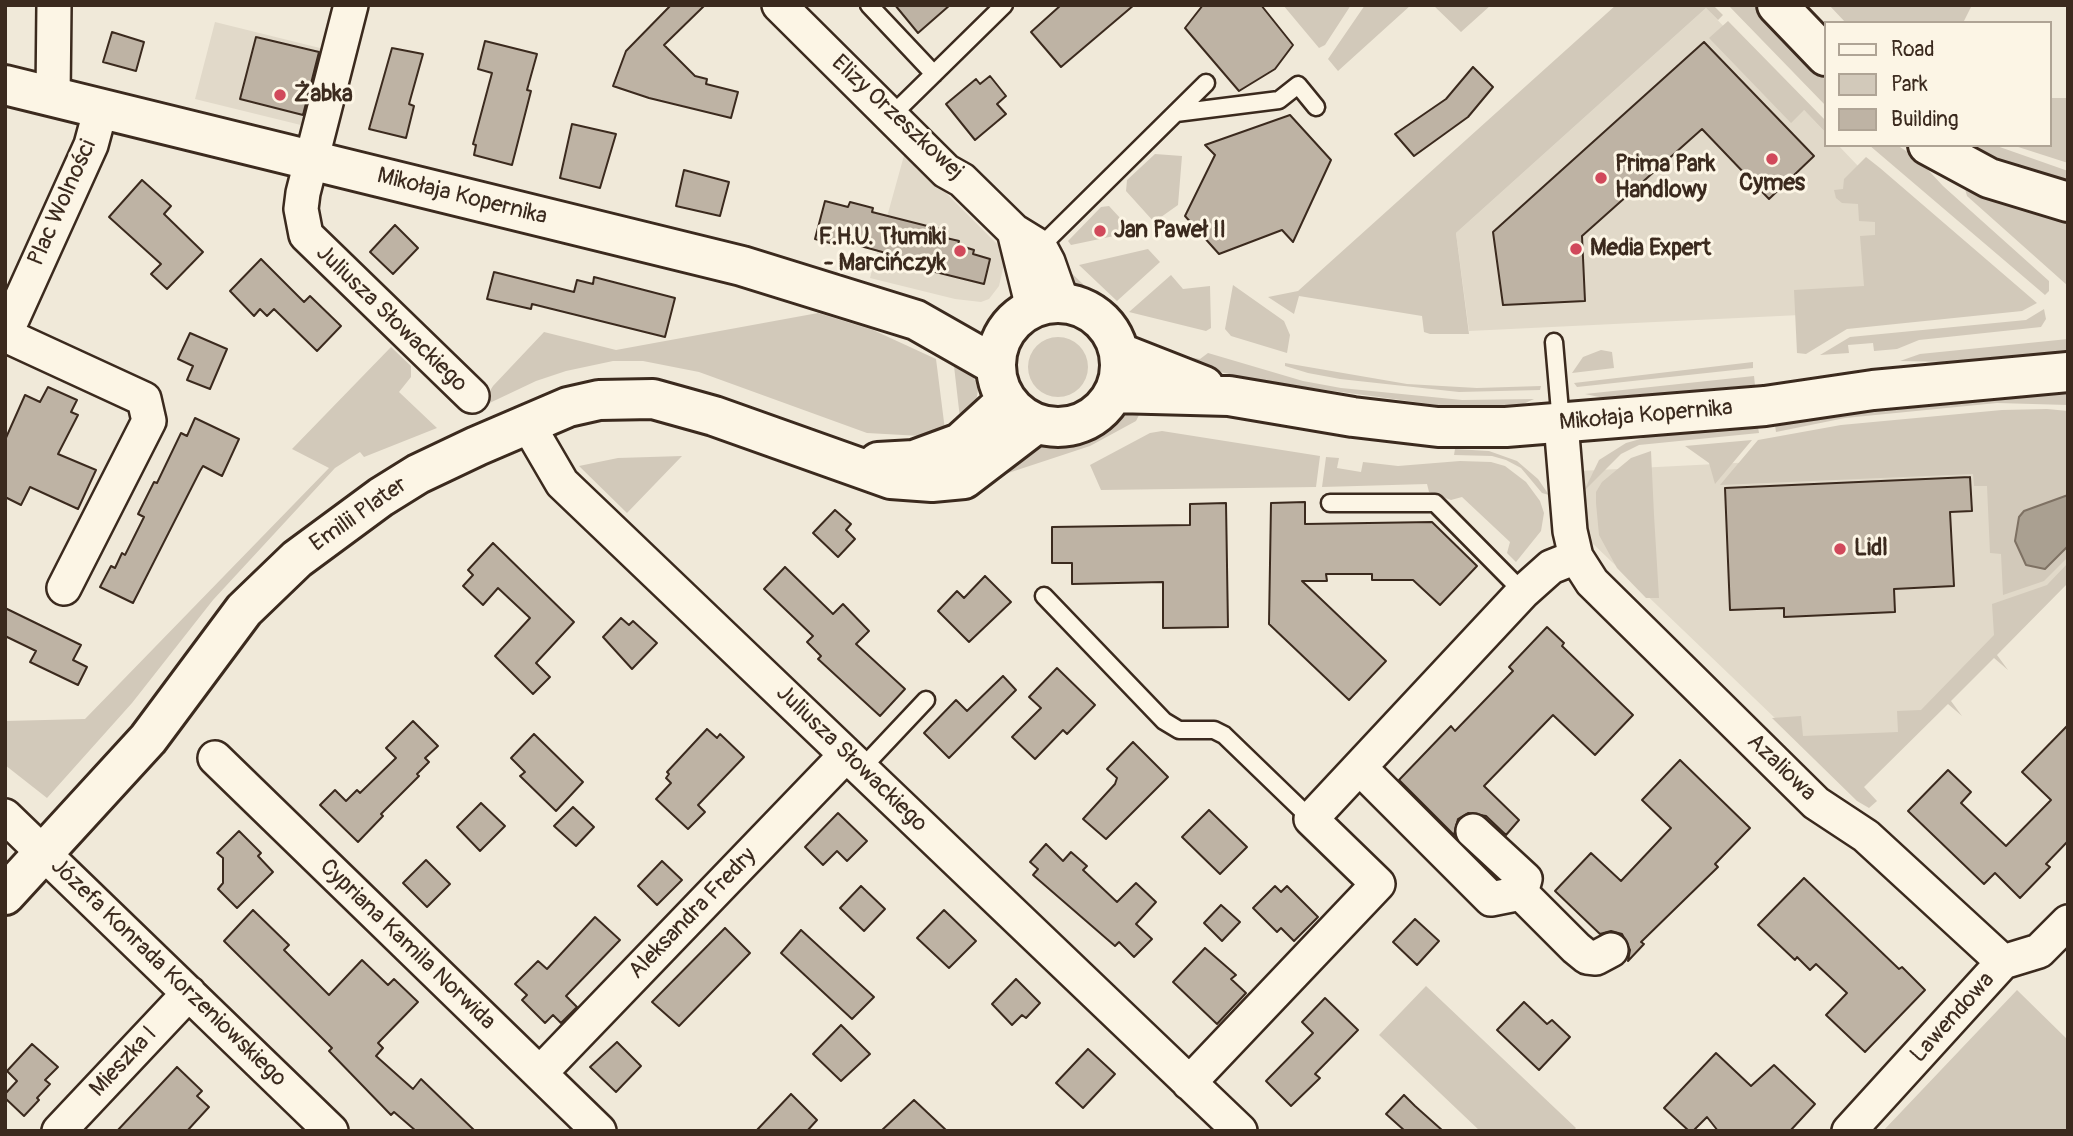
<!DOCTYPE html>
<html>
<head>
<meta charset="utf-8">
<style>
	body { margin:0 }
	#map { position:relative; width:2073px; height:1136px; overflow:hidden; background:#f0e9d9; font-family:Pangolin,sans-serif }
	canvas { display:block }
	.frame { position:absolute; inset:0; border:7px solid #3b2a1e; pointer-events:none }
	.legend { position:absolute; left:1824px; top:21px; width:228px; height:126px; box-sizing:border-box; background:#fcf5e5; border:2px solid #afa495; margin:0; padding:9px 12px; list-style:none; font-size:21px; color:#3b2a1e }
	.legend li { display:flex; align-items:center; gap:14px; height:35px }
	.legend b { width:35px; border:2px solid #afa495 }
</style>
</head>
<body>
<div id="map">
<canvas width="2073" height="1136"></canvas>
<div class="frame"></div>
<ul class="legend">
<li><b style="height:9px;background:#fcf5e5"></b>Road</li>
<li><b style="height:19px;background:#d2c9ba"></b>Park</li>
<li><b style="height:19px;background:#beb3a4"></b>Building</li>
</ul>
</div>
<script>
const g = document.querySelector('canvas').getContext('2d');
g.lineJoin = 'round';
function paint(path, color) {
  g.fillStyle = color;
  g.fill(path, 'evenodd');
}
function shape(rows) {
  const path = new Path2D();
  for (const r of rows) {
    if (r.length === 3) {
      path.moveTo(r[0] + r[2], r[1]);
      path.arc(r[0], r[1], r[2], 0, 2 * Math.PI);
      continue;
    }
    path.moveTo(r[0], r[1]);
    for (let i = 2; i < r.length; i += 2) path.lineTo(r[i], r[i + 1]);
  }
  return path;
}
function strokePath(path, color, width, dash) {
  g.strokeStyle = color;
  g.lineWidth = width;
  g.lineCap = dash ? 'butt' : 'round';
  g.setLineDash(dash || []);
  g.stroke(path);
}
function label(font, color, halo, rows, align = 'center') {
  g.font = font + ' Pangolin,sans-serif';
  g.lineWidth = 6;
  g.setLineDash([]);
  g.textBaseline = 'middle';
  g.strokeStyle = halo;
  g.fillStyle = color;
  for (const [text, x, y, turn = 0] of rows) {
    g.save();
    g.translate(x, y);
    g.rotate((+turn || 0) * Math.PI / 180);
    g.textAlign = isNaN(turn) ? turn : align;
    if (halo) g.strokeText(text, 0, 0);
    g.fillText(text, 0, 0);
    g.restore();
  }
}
paint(shape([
	[1706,8,1826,133,1826,145,1838,145,1960,273,1945,308,1469,331,1456,233],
	[215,22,328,50,309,127,195,99],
	[905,152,1003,250,1005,260,999,286,989,299,981,302,955,299,870,278],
	[2068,446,2068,566,1848,788,1565,517,1579,471]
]), '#e1d9c9');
paint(shape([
	[1283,5,1351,5,1325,45,1319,48],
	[1365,5,1411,5,1338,71,1328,59],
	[1433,5,1491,5,1461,32],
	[1616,5,1713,5,1723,15,1718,20,1706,8,1456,233,1469,334,1430,334,1424,332,1422,316,1299,296,1294,314,1268,297,1298,291],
	[1728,5,1756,5,1793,44,1826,81,1826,106],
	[1829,5,1972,5,1963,23,1846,23],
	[1728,21,1826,121,1826,133,1804,110,1791,123,1709,38],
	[2050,98,2068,98,2068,163,2012,145,2050,145],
	[1869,145,1897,145,1918,159,1943,186,2049,281,2049,291,2045,295],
	[1962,145,1994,145,2068,171,2068,184,2003,164],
	[1155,154,1182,156,1178,205,1154,222,1126,191,1127,180],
	[1866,157,1880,168,2037,303,2022,311,1847,329,1806,354,1797,353,1794,290,1864,286,1860,236,1875,235,1875,222,1859,221,1858,204,1842,203,1836,198,1834,190,1843,189,1844,179],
	[1964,185,2068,220,2068,286,1967,196],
	[1109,206,1133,232,1071,245,1068,241,1101,207],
	[1148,249,1160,262,1117,301,1079,265],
	[1064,266,1155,353,1127,341,1107,314,1068,283],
	[1171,275,1183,289,1210,286,1211,328,1206,331,1129,312],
	[1233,285,1284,321,1290,335,1287,353,1231,336,1225,329],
	[2044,309,2046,319,2041,327,1919,340,1897,349,1874,351,1873,343,1848,345,1849,353,1820,355,1850,337,2026,320],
	[818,313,873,330,936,359,945,430,921,436,867,433,699,372,643,361,613,361,566,371,536,381,479,408,493,386,544,332,616,350],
	[1058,367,30],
	[2068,339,2068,356,2001,363,1900,361,1920,354],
	[391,347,411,366,411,377,399,392,437,428,364,457,360,452,335,468,213,600,132,703,47,798,5,765,5,721,85,719,329,468,292,449],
	[1601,350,1612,352,1614,368,1572,373,1583,357],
	[1208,353,1303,381,1341,388,1462,400,1534,399,1521,405,1453,407,1266,382,1179,363,1187,357,1200,359],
	[957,357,971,369,978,390,975,409,961,427,954,366],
	[1753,362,1753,368,1577,387,1574,383],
	[1285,363,1407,384,1477,388,1541,386,1540,390,1459,392,1340,379,1308,373,1285,366],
	[1754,376,1755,385,1604,398,1585,394],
	[2068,391,2068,405,1997,403,1845,418,1776,432,1775,425,1861,407],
	[1143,407,1136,421,1090,446,996,477,1045,441,1081,434,1119,410],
	[2047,409,2068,411,2068,557,2044,581,2003,595,2001,554,1990,553,1987,486,1974,486,1973,474,1720,485,1758,440,1841,425,2002,410],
	[1758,427,1759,433,1639,445,1621,454,1584,491,1599,460,1626,443,1651,436],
	[1162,431,1320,456,1316,487,1101,490,1090,465,1150,433],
	[1752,440,1715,484,1709,463,1685,446],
	[1455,449,1489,451,1517,461,1538,479,1549,495,1542,493,1521,468,1506,460,1492,456,1454,455],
	[1651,451,1654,515,1659,598,1646,598,1617,568,1599,535,1596,503,1596,492,1602,482,1631,458],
	[682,456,627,513,579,466,618,458],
	[1326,457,1339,458,1337,468,1361,472,1363,462,1398,466,1460,461,1491,462,1505,466,1526,482,1540,501,1544,513,1541,531,1516,562,1507,553,1510,542,1462,497,1451,500,1429,492,1427,484,1322,487],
	[2068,563,2068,583,1997,655,2008,670,1994,658,1951,701,1962,716,1948,704,1864,787,1877,801,1869,808,1857,801,1772,718,1801,716,1803,736,1898,732,1897,711,1921,710,1994,635,1992,604,2047,585],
	[1426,986,1576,1128,1573,1131,1480,1131,1379,1035],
	[2017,990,2068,1040,2068,1131,1883,1131]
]), '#d2c9ba');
const water = shape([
	[2068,495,2068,546,2045,569,2026,565,2015,541,2019,517,2024,511,2068,495]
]);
paint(water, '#aaa091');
strokePath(water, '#7e7163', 2);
const building = shape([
	[671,5,705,5,664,45,695,76,707,79,706,84,738,92,731,118,649,98,613,86,626,51,671,5],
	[895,5,950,5,918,33,895,5],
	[1061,5,1134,5,1061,67,1031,32,1061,5],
	[1203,5,1261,5,1293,45,1275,69,1239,91,1185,28,1203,5],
	[112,32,144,42,136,71,103,62,112,32],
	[256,37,319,52,303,115,240,99,256,37],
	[485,41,537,54,527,90,531,91,512,165,474,155,476,145,473,144,492,73,478,69,485,41],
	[1704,42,1814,156,1769,199,1702,129,1582,236,1585,301,1503,305,1493,232,1704,42],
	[392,48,423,54,409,104,414,106,406,138,369,129,392,48],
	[1473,67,1493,87,1468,117,1414,156,1395,134,1446,99,1473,67],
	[990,76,1006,96,997,104,1006,114,975,140,946,104,976,79,980,84,990,76],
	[1290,115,1331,160,1293,242,1282,230,1219,254,1185,216,1215,155,1205,145,1290,115],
	[572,124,616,134,600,188,560,178,572,124],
	[684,170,729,182,720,216,676,206,684,170],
	[142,180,171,206,164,214,203,252,167,289,151,274,161,264,109,217,142,180],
	[825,201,848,207,850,202,873,208,872,212,943,230,942,237,959,241,958,245,974,250,973,254,990,259,984,284,891,261,893,255,839,240,838,245,815,239,825,201],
	[395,225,418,248,393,274,370,252,395,225],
	[261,259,304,302,310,296,341,326,317,351,274,309,267,316,260,309,254,316,230,291,261,259],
	[494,272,574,292,577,280,593,284,594,277,675,298,665,337,532,304,531,309,487,299,494,272],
	[190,333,227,349,210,389,187,380,193,366,178,359,190,333],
	[48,387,77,400,71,412,78,415,58,454,96,470,78,509,30,487,21,505,5,497,5,440,25,395,40,402,48,387],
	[195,418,239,439,222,476,203,466,200,471,133,603,100,587,111,566,115,568,122,553,125,555,144,517,138,514,154,482,157,483,181,433,187,436,195,418],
	[1970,477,1972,511,1950,512,1954,586,1894,589,1895,612,1784,617,1784,608,1730,610,1725,488,1970,477],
	[1305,502,1305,524,1432,522,1477,566,1440,605,1413,580,1372,580,1372,574,1326,574,1327,581,1302,581,1386,661,1349,700,1269,624,1271,503,1305,502],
	[1226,503,1228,627,1163,628,1163,582,1072,584,1072,563,1052,563,1052,527,1190,525,1190,504,1226,503],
	[835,510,851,524,846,530,855,539,838,557,813,533,835,510],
	[493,543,574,622,536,663,550,677,533,694,495,656,530,618,498,588,483,605,463,586,473,575,468,570,493,543],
	[785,567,833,614,843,604,869,631,856,644,905,689,880,716,818,659,821,656,807,642,813,636,764,589,785,567],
	[985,576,1011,602,969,642,938,611,957,591,964,598,985,576],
	[5,608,81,645,73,660,87,667,78,685,30,662,36,651,5,636,5,608],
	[621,618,629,625,633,621,657,643,632,669,603,637,621,618],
	[1547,627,1564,643,1562,646,1633,715,1595,755,1553,715,1484,786,1519,820,1506,835,1486,816,1468,813,1458,819,1454,835,1399,780,1451,726,1455,731,1513,671,1509,667,1547,627],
	[1057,668,1095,705,1067,734,1063,730,1035,759,1012,737,1041,708,1029,697,1057,668],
	[1003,676,1016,690,949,758,924,733,956,700,967,711,1003,676],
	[413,721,438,746,425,758,429,762,417,774,419,776,381,814,383,816,358,842,320,805,335,790,346,801,357,790,360,793,396,758,386,748,413,721],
	[2068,725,2068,841,2046,864,2050,867,2020,898,1995,873,1984,884,1908,811,1948,770,1971,792,1961,803,2006,846,2051,800,2022,772,2068,725],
	[707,729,717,738,720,734,744,757,698,805,705,812,688,829,656,799,671,783,666,778,669,774,667,772,707,729],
	[534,734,583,782,556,811,520,776,525,772,511,758,534,734],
	[1133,742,1168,777,1106,839,1083,819,1115,784,1117,778,1107,769,1133,742],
	[1680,760,1750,828,1715,864,1718,867,1641,942,1644,944,1628,961,1630,950,1622,934,1611,931,1600,934,1555,891,1591,853,1621,881,1671,828,1642,800,1680,760],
	[481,803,505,826,480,851,457,827,481,803],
	[573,807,594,827,576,846,554,826,573,807],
	[1209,810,1247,847,1220,874,1182,837,1209,810],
	[838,813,867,841,847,861,837,851,823,865,805,847,838,813],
	[239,831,261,853,258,856,273,872,237,908,218,889,223,883,223,858,217,853,239,831],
	[1046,844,1063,861,1071,852,1087,866,1083,870,1117,902,1136,883,1156,902,1136,924,1152,939,1134,957,1119,942,1115,946,1033,875,1038,869,1030,862,1046,844],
	[426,860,450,884,427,907,403,883,426,860],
	[662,861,682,880,657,905,638,886,662,861],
	[1804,878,1899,969,1902,967,1925,990,1865,1052,1826,1015,1847,993,1816,964,1810,970,1797,957,1795,960,1758,925,1804,878],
	[861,886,885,909,864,931,840,908,861,886],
	[1275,886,1281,892,1287,886,1318,917,1294,941,1281,928,1277,932,1253,908,1275,886],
	[1221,905,1240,922,1222,941,1204,923,1221,905],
	[253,910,289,945,284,950,329,995,362,960,388,985,394,979,418,1002,378,1043,383,1048,376,1056,413,1089,421,1079,475,1131,416,1131,394,1112,391,1115,329,1051,332,1048,224,941,253,910],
	[944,910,976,941,949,968,917,938,944,910],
	[595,917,620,940,566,996,577,1007,561,1023,553,1015,545,1023,522,1000,527,995,515,984,538,961,547,969,595,917],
	[1415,919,1439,941,1417,965,1393,942,1415,919],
	[725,928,750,953,679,1026,652,1002,725,928],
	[801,930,874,997,852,1019,781,953,801,930],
	[1205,948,1236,975,1231,979,1246,993,1217,1024,1173,982,1205,948],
	[1016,979,1040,1003,1026,1018,1022,1015,1012,1025,992,1004,1016,979],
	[1325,998,1358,1030,1315,1074,1320,1078,1291,1106,1266,1081,1313,1033,1302,1022,1325,998],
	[1524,1002,1547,1024,1552,1020,1570,1037,1539,1070,1497,1030,1524,1002],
	[841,1025,870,1054,841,1081,813,1054,841,1025],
	[617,1042,641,1066,616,1092,590,1067,617,1042],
	[32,1044,58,1067,45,1080,50,1084,37,1098,39,1100,24,1116,5,1098,5,1094,17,1081,7,1071,32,1044],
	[1088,1049,1115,1074,1083,1108,1056,1083,1088,1049],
	[1716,1053,1751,1086,1774,1065,1815,1104,1790,1131,1718,1131,1707,1117,1693,1131,1689,1131,1664,1108,1716,1053],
	[177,1067,202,1091,197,1096,209,1107,187,1131,117,1131,177,1067],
	[791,1094,817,1120,807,1131,756,1131,791,1094],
	[1404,1095,1415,1106,1443,1131,1405,1131,1386,1114,1404,1095],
	[914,1100,947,1131,881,1131,914,1100]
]);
paint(building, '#beb3a4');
strokePath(building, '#3b2a1e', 2);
const service = shape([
	[869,5,934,74],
	[1176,113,1279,100,1298,85,1316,107],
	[891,116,1004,5],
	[1040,247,1206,83],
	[1554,342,1561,423],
	[1330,503,1435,503,1523,592],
	[1044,596,1164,721,1179,730,1214,730,1224,735,1311,819],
	[861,769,926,700]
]);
const minor = shape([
	[351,5,303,193,301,209,306,235,472,396],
	[779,5,946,171,962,180,1014,231,1040,247,1048,262,1062,302],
	[53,97,54,5],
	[1014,231,1033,308],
	[5,335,144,399,149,421,64,588],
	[5,335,91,145,101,108],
	[527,423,562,483,1240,1131],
	[1561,423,1570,531,1576,557,1592,582,1816,803,1866,836,2003,962],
	[215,758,599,1131],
	[1360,768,1491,899,1521,893],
	[5,816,331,1131],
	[1473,831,1525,879,1521,893,1576,948,1587,957,1596,958,1611,950],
	[540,1073,846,755],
	[1189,1083,1378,884,1311,819,1523,592,1551,567,1576,557],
	[59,1131,189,993],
	[1849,1131,2003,962,2039,951,2068,922]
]);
const tertiary = shape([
	[1777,5,1826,56],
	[5,85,742,266,916,320,995,365],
	[1928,145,1989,178,2068,202],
	[1058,365,62],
	[1120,353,1204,386],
	[1114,393,1229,396,1353,417,1438,427,1506,427,1765,406,1873,390,2068,372],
	[878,462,914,460,960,443,1006,401],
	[5,895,148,739,244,610,297,559,381,497,418,474,477,446,568,407,599,400,653,399,714,416,891,479,932,482,964,479,1036,424]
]);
strokePath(service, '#3b2a1e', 21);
strokePath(minor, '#3b2a1e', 38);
strokePath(tertiary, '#3b2a1e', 44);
strokePath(service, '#fcf5e5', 16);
strokePath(minor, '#fcf5e5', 33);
strokePath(tertiary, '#fcf5e5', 38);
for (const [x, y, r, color] of [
	[280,95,7,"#d1495b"],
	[1772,159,7,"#d1495b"],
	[1601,178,7,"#d1495b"],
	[1100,231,7,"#d1495b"],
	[1576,249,7,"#d1495b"],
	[960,251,7,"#d1495b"],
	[1840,549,7,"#d1495b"]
]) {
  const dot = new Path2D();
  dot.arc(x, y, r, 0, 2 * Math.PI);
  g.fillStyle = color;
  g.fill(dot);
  strokePath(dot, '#fcf5e5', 2.5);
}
label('bold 23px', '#3b2a1e', '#fcf5e5', [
	["Żabka",294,95],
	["Prima Park",1615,165],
	["Handlowy",1615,191],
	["Cymes",1772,184,"center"],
	["Jan Paweł II",1114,231],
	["F.H.U. Tłumiki",946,238,"right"],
	["- Marcińczyk",946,264,"right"],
	["Media Expert",1590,249],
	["Lidl",1854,549]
], 'left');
label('23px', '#3b2a1e', '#fcf5e5', [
	["Elizy Orzeszkowej",897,118,43],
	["Mikołaja Kopernika",462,197,14],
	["Plac Wolności",63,203,-66],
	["Juliusza Słowackiego",391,319,44],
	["Mikołaja Kopernika",1646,416,-5],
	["Emilii Plater",359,515,-35],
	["Juliusza Słowackiego",851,759,44],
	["Azaliowa",1781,768,44],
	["Aleksandra Fredry",693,914,-46],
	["Cypriana Kamila Norwida",407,945,44],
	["Józefa Konrada Korzeniowskiego",168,973,44],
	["Lawendowa",1953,1018,-48],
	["Mieszka I",124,1062,-47]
]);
</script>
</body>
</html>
